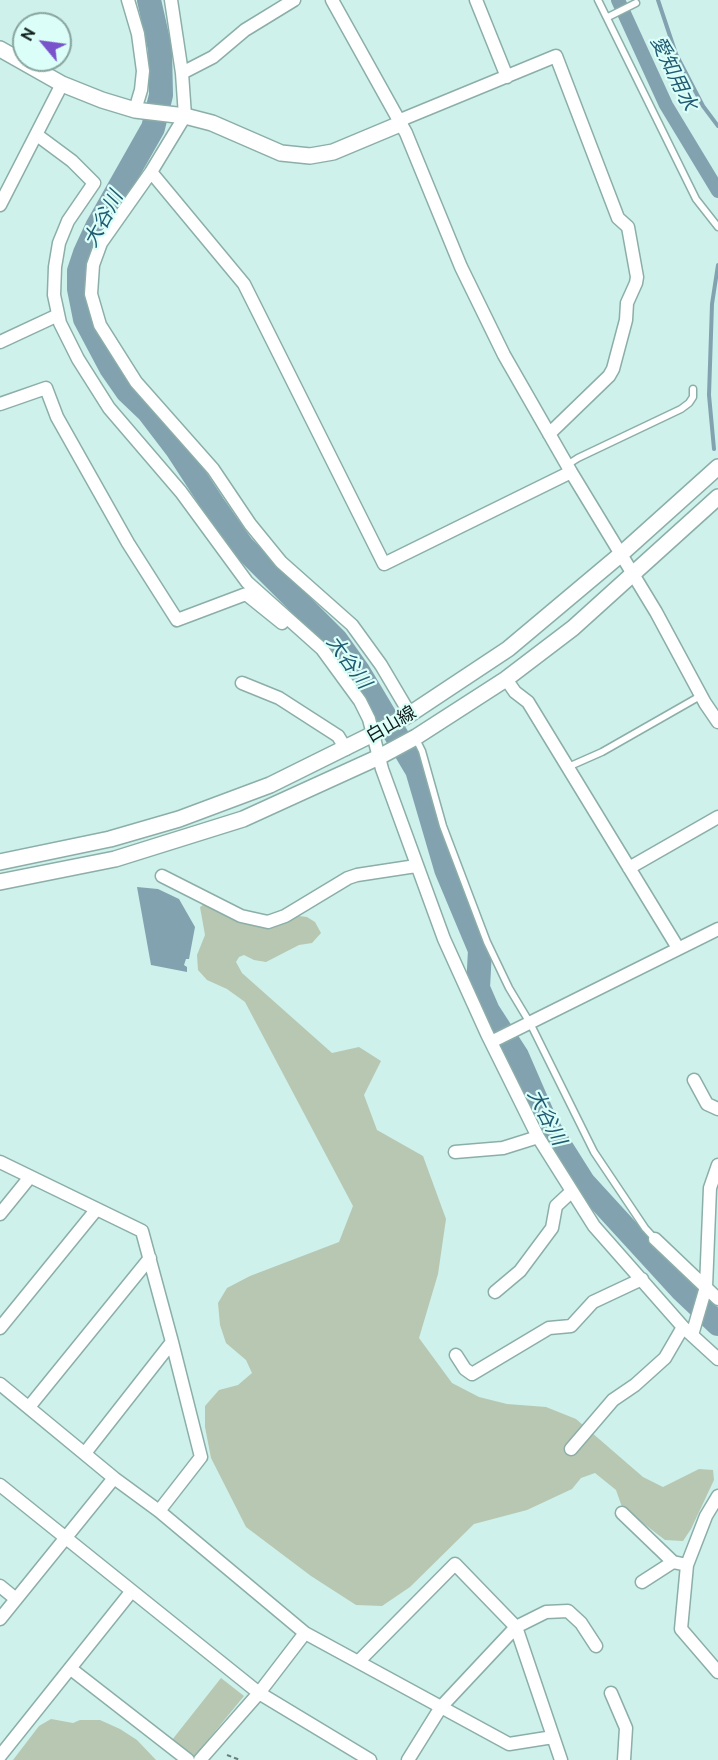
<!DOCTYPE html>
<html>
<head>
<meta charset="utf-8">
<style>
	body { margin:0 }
	#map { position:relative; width:718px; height:1760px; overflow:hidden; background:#cef1eb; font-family:Ubuntu,sans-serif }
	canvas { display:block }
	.north { position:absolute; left:12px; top:12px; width:60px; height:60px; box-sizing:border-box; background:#dbfff8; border:2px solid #89a49f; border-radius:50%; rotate:299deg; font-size:16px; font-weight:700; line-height:24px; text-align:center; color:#0e1b19 }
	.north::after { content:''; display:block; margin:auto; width:21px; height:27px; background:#7953cc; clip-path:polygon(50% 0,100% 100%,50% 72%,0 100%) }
</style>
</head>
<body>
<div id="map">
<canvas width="718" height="1760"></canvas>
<div class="north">N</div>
</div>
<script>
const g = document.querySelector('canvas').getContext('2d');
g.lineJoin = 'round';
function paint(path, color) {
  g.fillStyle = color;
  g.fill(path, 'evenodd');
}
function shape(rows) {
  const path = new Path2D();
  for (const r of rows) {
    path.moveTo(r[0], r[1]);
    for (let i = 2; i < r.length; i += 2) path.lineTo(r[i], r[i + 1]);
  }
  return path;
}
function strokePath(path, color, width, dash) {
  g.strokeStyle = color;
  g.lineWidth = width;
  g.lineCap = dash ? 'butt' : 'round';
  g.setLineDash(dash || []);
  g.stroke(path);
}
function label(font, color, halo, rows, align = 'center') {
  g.font = font + ' Ubuntu,"Noto Sans JP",sans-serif';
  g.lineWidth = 4.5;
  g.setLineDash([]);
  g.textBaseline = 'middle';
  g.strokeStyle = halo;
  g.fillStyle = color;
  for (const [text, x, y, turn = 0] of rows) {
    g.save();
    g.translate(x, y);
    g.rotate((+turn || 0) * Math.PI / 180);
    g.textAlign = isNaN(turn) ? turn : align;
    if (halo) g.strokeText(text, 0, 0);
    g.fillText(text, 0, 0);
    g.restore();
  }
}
paint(shape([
	[206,903,288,921,299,916,307,917,315,922,321,933,312,943,299,945,266,962,254,960,244,955,239,957,236,962,242,973,332,1053,359,1047,381,1061,364,1095,377,1130,423,1156,446,1219,438,1274,419,1338,452,1383,479,1397,507,1404,546,1407,576,1419,643,1477,663,1487,699,1469,713,1470,714,1480,691,1529,683,1541,665,1540,622,1507,616,1490,595,1473,581,1478,572,1489,527,1510,474,1524,410,1587,382,1606,356,1605,311,1576,246,1527,211,1458,205,1427,205,1406,219,1390,238,1385,252,1373,246,1360,226,1343,220,1325,218,1303,227,1288,250,1276,339,1242,353,1206,245,1002,227,989,207,980,198,970,197,955,205,935,200,907],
	[221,1678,244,1696,194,1757,172,1740],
	[51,1719,73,1723,80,1720,100,1720,120,1729,137,1740,156,1760,13,1760,39,1726]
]), '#b7c7b2');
paint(shape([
	[137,887,158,889,179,899,195,927,189,959,186,959,184,965,187,967,187,972,151,965]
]), '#83a2b0');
strokePath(shape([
	[658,0,676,54,703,106,718,126],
	[714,449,709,395,712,304,718,265]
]), '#83a2b0', 4);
strokePath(shape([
	[618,0,666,105,718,191]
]), '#83a2b0', 14);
strokePath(shape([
	[149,0,160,49,161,95,153,128,97,227,85,253,79,271,79,289,85,319,111,368,127,391,148,411,177,449,214,506,242,546,336,640,358,671,417,770,446,869,480,950,478,988,488,1011,517,1056,547,1125,583,1182,681,1289,718,1324]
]), '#83a2b0', 24);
const service = shape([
	[598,0,696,199,718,227],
	[608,17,636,3],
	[567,465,578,458,681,409,689,403,693,397,693,389],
	[416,739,422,751,443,826,487,942,509,988,530,1023,594,1152,645,1228,655,1239],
	[568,767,602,752,702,695]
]);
const minor = shape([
	[128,0,138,34,143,71,141,90,135,110],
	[171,0,182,73,185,116,151,172,101,243,93,265,91,294,100,325,136,382,213,469,250,524,281,562,352,625,381,665,410,714],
	[332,0,406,133,461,267,504,355,571,472,656,612,705,703,718,722],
	[476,0,507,77],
	[182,73,213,57,245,30,294,0],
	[398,121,556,56,618,218,628,227,637,277,636,283,627,303,626,320,613,369,609,376,549,434],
	[37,135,72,161,94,183,68,221,59,243,55,267,54,295,60,323,78,359,109,408,181,492,247,582,322,649,360,701,369,719,382,769,444,939,487,1034,538,1137,594,1226,683,1327,718,1359],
	[151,172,244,284,384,564,571,472],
	[0,205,62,84],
	[0,342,58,315],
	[0,404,46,388,57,417,128,543,177,620,246,594,282,623],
	[506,679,515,692,528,702,678,948],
	[242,683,279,698,338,736,346,749],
	[629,868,718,817],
	[162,876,241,916,268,922,285,916,348,878,357,875,416,866],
	[491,1042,718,929],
	[694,1080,707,1104,718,1109],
	[455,1152,503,1148,538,1137],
	[0,1162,142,1231,172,1342,201,1457,159,1511],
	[0,1214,30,1177],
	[655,1239,718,1299],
	[495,1292,520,1271,552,1228,556,1206,571,1192],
	[0,1328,96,1210],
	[692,1335,706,1287,710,1188,718,1165],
	[456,1355,465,1369,472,1374,549,1328,571,1326,593,1302,642,1279],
	[0,1384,114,1478,159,1511,305,1633,509,1744,553,1737],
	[29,1407,150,1258],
	[571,1449,613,1400,635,1385,665,1358,683,1327],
	[85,1453,172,1342],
	[0,1485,259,1693,370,1760],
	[718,1496,706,1516,687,1565,681,1629,718,1672],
	[622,1513,673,1562,687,1565],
	[642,1582,673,1562],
	[0,1586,16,1599],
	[0,1619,114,1478],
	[359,1661,455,1564,516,1627,561,1760],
	[71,1669,188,1760],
	[611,1693,626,1728,624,1760],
	[0,1756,131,1592],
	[200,1760,259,1693,305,1633],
	[408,1760,441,1707,516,1627,546,1612,568,1611,581,1623,596,1646]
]);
const tertiary = shape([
	[0,49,62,84,102,100,135,110,185,116,212,123,281,153,310,156,333,152,400,124],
	[0,862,110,839,179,819,270,785,377,732,410,714,508,649,620,555,718,467],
	[0,882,115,859,243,819,379,757,416,737,506,679,573,628,718,497]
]);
strokePath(service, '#8caea8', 9);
strokePath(minor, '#8caea8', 15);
strokePath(tertiary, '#8caea8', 18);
strokePath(shape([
	[227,1755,240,1760]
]), '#68807c', 2, [4.5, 3]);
strokePath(service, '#fff', 6);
strokePath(minor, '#fff', 12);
strokePath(tertiary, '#fff', 15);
label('18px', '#0e1b19', '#dbfff8', [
	["白山線",391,724,-30]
]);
label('italic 20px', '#215b72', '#dbfff8', [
	["愛知用水",674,73,64],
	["大谷川",103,219,-62],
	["大谷川",349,662,54],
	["大谷川",547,1117,63]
]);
</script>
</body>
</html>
